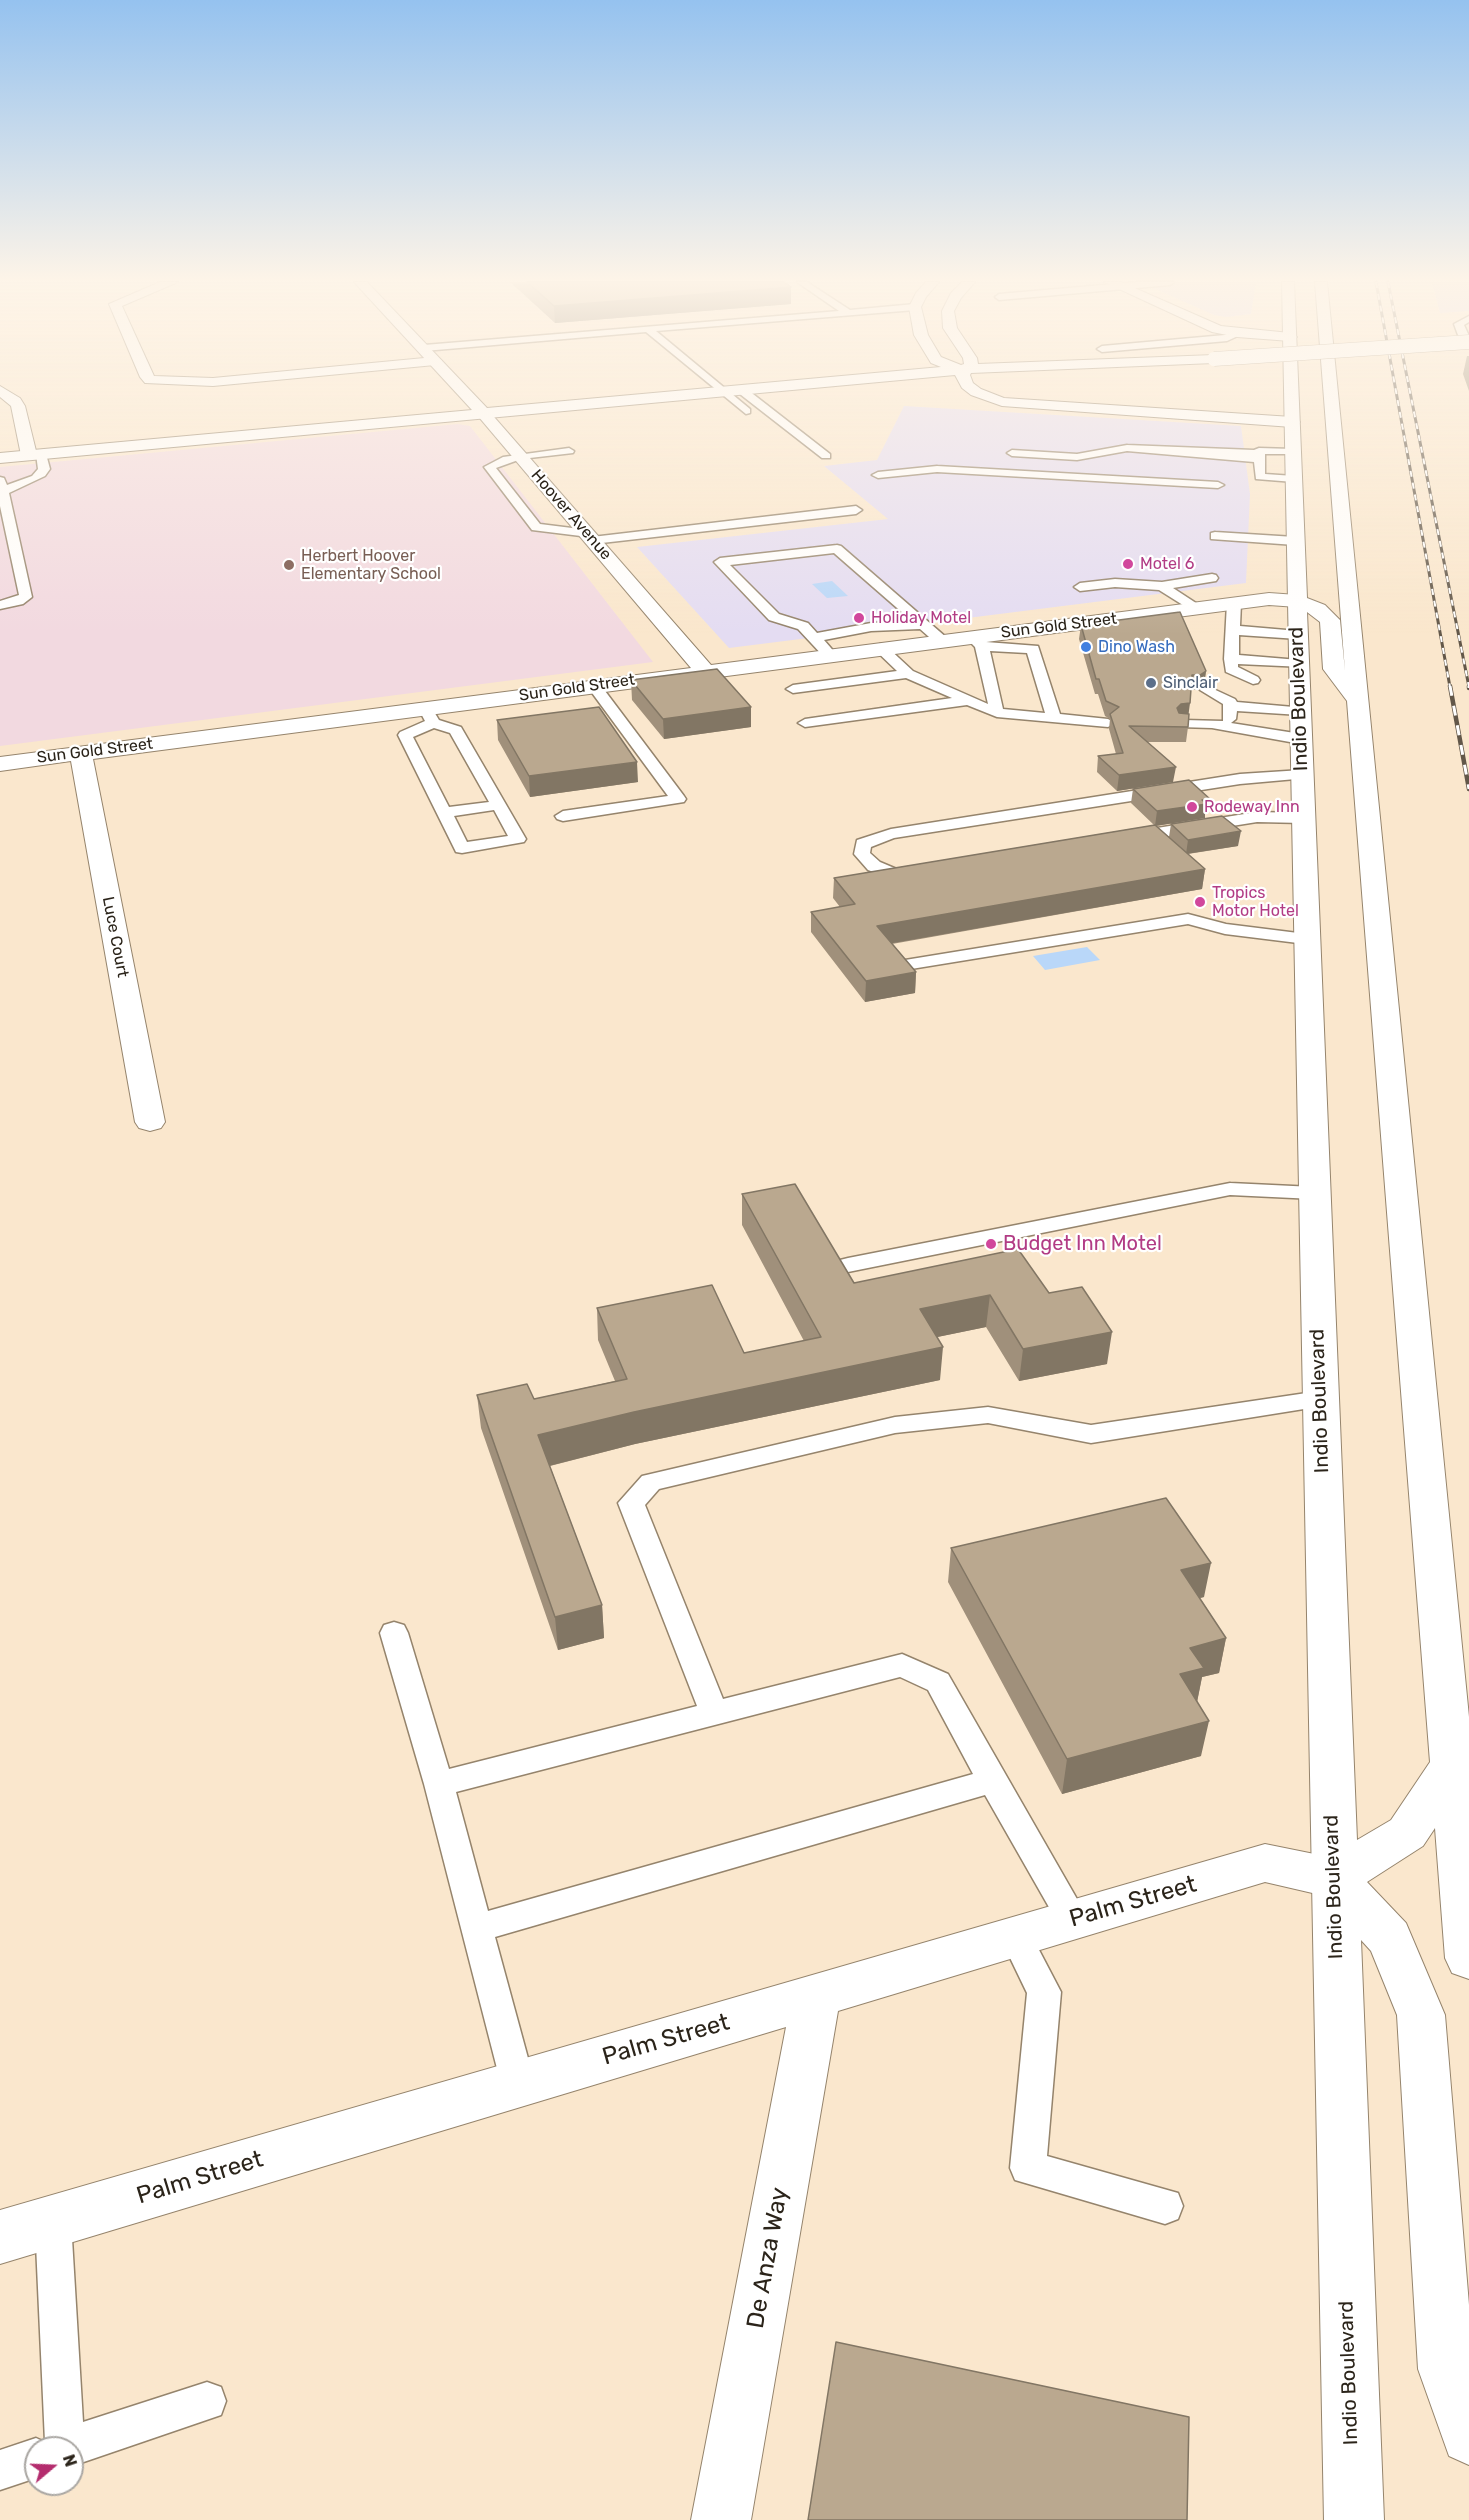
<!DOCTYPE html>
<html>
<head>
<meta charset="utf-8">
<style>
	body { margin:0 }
	#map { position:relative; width:1469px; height:2520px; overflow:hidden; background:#fae7cd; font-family:Rubik,sans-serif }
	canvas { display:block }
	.north { position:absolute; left:24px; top:2436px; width:60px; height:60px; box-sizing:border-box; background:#fff; border:2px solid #aaa7a3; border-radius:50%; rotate:71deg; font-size:16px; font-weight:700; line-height:24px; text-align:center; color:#2b241a }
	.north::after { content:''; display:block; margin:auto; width:21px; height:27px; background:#b42d6e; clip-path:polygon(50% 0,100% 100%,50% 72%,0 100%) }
</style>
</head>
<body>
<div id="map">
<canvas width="1469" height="2520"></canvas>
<div class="north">N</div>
</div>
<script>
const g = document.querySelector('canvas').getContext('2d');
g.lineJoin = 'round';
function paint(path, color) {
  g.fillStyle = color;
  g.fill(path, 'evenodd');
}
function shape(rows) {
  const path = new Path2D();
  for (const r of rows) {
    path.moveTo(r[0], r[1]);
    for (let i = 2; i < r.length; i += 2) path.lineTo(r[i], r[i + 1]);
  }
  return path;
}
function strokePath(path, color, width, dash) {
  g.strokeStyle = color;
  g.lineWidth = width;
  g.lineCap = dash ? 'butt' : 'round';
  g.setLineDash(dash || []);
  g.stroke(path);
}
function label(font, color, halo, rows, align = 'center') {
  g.font = font + ' Rubik,sans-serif';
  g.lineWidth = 4.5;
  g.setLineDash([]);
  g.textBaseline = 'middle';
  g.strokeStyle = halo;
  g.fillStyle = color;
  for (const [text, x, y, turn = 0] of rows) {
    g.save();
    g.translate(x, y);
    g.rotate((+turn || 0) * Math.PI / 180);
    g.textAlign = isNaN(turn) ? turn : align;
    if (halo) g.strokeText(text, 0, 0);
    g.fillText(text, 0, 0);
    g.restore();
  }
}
paint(shape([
	[1140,282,1256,282,1251,314,1226,317,1214,315],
	[1432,282,1469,282,1469,311,1440,313],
	[904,406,1241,426,1250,494,1246,583,729,648,637,547,888,519,824,466,877,460]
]), '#e4dcf2');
paint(shape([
	[458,424,470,426,653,662,0,746,0,467]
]), '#f2d9e0');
paint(shape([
	[832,581,848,596,827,598,812,584],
	[1087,947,1100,960,1045,970,1033,956]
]), '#b9d7f9');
const lane = shape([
	[797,282,807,282,850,310,915,304,919,307,915,310,656,331,750,409,750,413,746,414,646,332,424,351,419,348,424,345,839,311,797,282],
	[1138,282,1174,282,1170,285,999,300,995,297,999,294,1138,282],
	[1469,316,1469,322,1464,325,1469,336,1469,345,1458,335,1454,324,1469,316],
	[1237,330,1240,331,1240,335,1227,341,1102,352,1097,349,1102,346,1225,335,1237,330],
	[736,387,744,387,830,454,830,458,822,458,736,391,736,387],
	[1127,445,1254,450,1259,448,1293,449,1298,452,1297,454,1265,454,1265,474,1294,476,1300,479,1294,482,1256,479,1254,462,1127,451,1077,460,1012,456,1007,453,1012,450,1077,454,1127,445],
	[569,448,574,451,573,453,521,459,496,468,540,524,588,530,592,531,592,537,856,506,862,510,856,514,593,544,589,543,589,537,532,530,484,467,503,457,569,448],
	[41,451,46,454,50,469,45,476,9,493,32,597,23,604,0,609,0,601,19,595,0,506,0,477,4,478,7,485,32,476,38,469,36,454,41,451],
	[937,466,1218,482,1224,485,1218,488,937,472,878,478,872,475,878,472,937,466],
	[1215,532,1295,537,1301,541,1295,545,1211,539,1211,533,1215,532],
	[837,545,841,546,947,638,949,641,947,644,937,644,920,629,871,631,824,640,837,655,830,659,825,658,798,629,769,620,714,562,720,558,837,545],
	[834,553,912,621,871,623,817,633,808,623,779,614,730,565,834,553],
	[1212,574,1216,575,1218,578,1216,581,1173,588,1199,605,1201,608,1199,611,1194,612,1159,590,1115,587,1080,591,1074,587,1080,583,1115,579,1162,582,1212,574],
	[1234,599,1241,603,1240,626,1298,631,1305,635,1298,639,1239,635,1239,655,1299,660,1304,661,1306,664,1304,667,1238,664,1238,667,1258,677,1260,680,1258,683,1253,684,1226,672,1224,659,1227,603,1234,599],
	[972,633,986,642,1038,646,1060,714,1108,719,1115,723,1108,727,997,717,967,705,805,727,798,723,805,719,952,698,906,678,793,693,786,689,793,685,897,671,873,648,880,644,885,645,913,671,988,704,975,647,965,637,972,633],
	[990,651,1027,653,1045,713,1003,709,990,651],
	[594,682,599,683,684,796,686,799,684,802,563,821,557,819,555,816,563,811,668,796,587,686,594,682],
	[1207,686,1235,699,1237,702,1305,708,1307,711,1305,714,1300,715,1237,711,1236,719,1231,723,1301,734,1309,739,1301,744,1212,728,1179,727,1177,724,1179,721,1184,720,1223,721,1223,704,1200,690,1207,686],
	[425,704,430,705,439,720,461,727,526,839,524,842,462,853,456,852,398,735,400,732,425,721,418,708,425,704],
	[434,728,450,733,489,802,449,807,413,737,434,728],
	[494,810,508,836,467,842,454,816,494,810],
	[1302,770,1307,772,1310,775,1307,778,1240,784,894,838,871,847,870,853,880,862,899,870,901,874,899,878,893,879,868,870,854,854,857,840,891,829,1240,774,1302,770],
	[1257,812,1303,813,1311,818,1303,823,1257,822,1132,842,1124,837,1132,832,1257,812],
	[1188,914,1226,924,1306,934,1312,935,1315,939,1312,943,1306,944,1225,934,1188,924,905,970,899,969,896,965,899,961,905,960,1188,914],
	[1230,1183,1314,1187,1322,1188,1325,1193,1322,1198,1314,1199,1230,1195,848,1272,840,1270,837,1265,840,1260,848,1258,1230,1183],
	[1320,1391,1329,1393,1332,1399,1329,1405,1091,1443,988,1423,895,1433,659,1489,645,1505,723,1699,902,1654,948,1674,1089,1920,1084,1930,1073,1934,1062,1930,985,1795,495,1937,535,2084,530,2095,518,2100,506,2095,501,2084,424,1784,380,1633,384,1625,394,1622,404,1625,408,1633,449,1769,697,1706,618,1503,642,1476,895,1417,988,1407,1091,1425,1320,1391],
	[900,1677,928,1690,973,1774,488,1911,456,1792,900,1677],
	[1016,1923,1027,1927,1061,1992,1047,2156,1178,2193,1183,2206,1178,2219,1165,2224,1015,2180,1010,2168,1027,1993,1000,1937,1005,1927,1016,1923],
	[53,2204,66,2209,71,2222,83,2422,207,2382,221,2387,226,2401,221,2415,72,2466,72,2448,36,2448,36,2478,0,2490,0,2450,36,2438,45,2442,35,2222,40,2209,53,2204]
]);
const street = shape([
	[160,282,178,282,122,306,154,376,213,378,435,357,442,361,435,365,213,386,145,383,140,377,109,304,160,282],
	[1104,282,1121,282,1221,326,1290,333,1297,337,1290,341,1237,337,1212,332,1104,282],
	[0,386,20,398,25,406,37,455,35,458,23,458,21,455,11,406,0,397,0,386],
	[483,408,488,410,711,665,1269,593,1297,595,1304,597,1307,601,1304,605,1297,607,1269,605,93,759,165,1122,161,1128,150,1131,139,1128,135,1122,71,761,0,771,0,757,691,668,478,416,475,413,483,408],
	[1265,1844,1334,1858,1350,1864,1357,1878,1350,1892,1334,1898,1265,1882,838,2011,751,2520,691,2520,786,2027,0,2264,0,2210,1265,1844]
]);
const secondary = shape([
	[354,282,367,282,487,408,941,367,931,363,914,335,909,307,916,293,926,282,939,282,926,297,921,307,928,335,941,357,961,365,964,364,963,358,943,328,942,311,951,293,962,282,975,282,961,298,954,311,957,328,977,358,978,364,1214,355,1221,359,1214,363,971,373,970,375,973,383,981,389,1004,398,1292,417,1300,422,1292,427,1002,406,971,395,962,388,955,375,0,463,0,453,472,410,354,282]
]);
const primary = shape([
	[1282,282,1294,282,1307,598,1325,605,1340,620,1345,671,1315,282,1327,282,1469,1717,1469,1979,1452,1973,1445,1958,1435,1828,1423,1846,1367,1882,1406,1923,1445,2015,1469,2305,1469,2465,1449,2456,1418,2369,1397,2015,1371,1951,1361,1940,1384,2520,1324,2520,1282,282],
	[1307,612,1320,622,1323,669,1347,701,1430,1762,1391,1820,1357,1840,1307,612]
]);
strokePath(lane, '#95846c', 3);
strokePath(street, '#95846c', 2);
strokePath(secondary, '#95846c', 2);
strokePath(primary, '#95846c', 2);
paint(lane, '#fff');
paint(street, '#fff');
paint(secondary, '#fff');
paint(primary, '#fff');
const railFar1 = shape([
	[1376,282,1450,687],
	[1388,282,1469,687]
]);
const rail = shape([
	[1450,686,1469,789],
	[1469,686,1469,688]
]);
strokePath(railFar1, '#625749', 3);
strokePath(rail, '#625749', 4.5);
strokePath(railFar1, '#fff', 2, [6]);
strokePath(rail, '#fff', 3, [10]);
const secondaryBridge = shape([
	[1214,359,1469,342]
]);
strokePath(secondaryBridge, '#95846c', 15, []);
strokePath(secondaryBridge, '#fff', 14);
paint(shape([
	[510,282,784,282,791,304,555,323],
	[1467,356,1469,356,1469,391,1463,374],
	[1081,625,1206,671,1204,685,1198,690,1191,690,1188,714,1188,727,1186,742,1147,742,1173,782,1117,791,1097,772,1098,756,1116,754,1109,729,1110,719,1105,716,1098,694,1095,694,1079,639],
	[631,680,751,707,751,727,664,739,632,700],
	[497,720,638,782,530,797,498,740],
	[1133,789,1210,799,1208,813,1205,813,1205,818,1156,826,1169,837,1171,824,1238,846,1188,854,1205,869,1202,889,892,944,916,972,915,993,865,1002,811,932,811,912,840,907,833,898,834,878,1154,825,1131,803],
	[742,1194,854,1283,1049,1293,1107,1364,1019,1381,986,1327,937,1337,940,1380,635,1444,550,1466,602,1605,604,1638,558,1650,481,1428,477,1395,534,1399,615,1381,598,1340,597,1308,744,1353,804,1341,742,1225],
	[951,1548,1204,1597,1200,1598,1226,1638,1219,1673,1202,1677,1197,1702,1201,1756,1062,1794,948,1582]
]), '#a0907b');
paint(shape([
	[791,287,791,304,555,323,554,306],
	[1206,671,1204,685,1198,690,1200,675],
	[1190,703,1188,718,1179,719,1177,708,1181,704],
	[751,707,751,727,664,739,663,719],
	[637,762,638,782,530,797,529,776],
	[1176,767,1173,782,1117,791,1119,775],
	[1210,799,1208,813,1205,813,1205,818,1155,826,1157,811],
	[1241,831,1238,846,1186,854,1188,840],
	[1205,869,1202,889,876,946,877,926],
	[916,972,915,993,865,1002,866,981],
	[990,1295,986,1327,918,1341,920,1309],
	[1112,1332,1107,1364,1019,1381,1023,1349],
	[943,1347,940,1380,635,1444,541,1468,538,1435,634,1412],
	[1211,1563,1204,1597,1174,1604,1181,1570],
	[602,1605,604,1638,558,1650,555,1617],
	[1226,1638,1219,1673,1202,1677,1197,1702,1180,1674,1190,1648],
	[1209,1721,1201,1756,1062,1794,1067,1759]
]), '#827664');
const building = shape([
	[527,282,784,282,791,287,554,306,527,282],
	[1180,612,1206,671,1200,675,1192,675,1190,703,1181,704,1177,708,1179,713,1189,714,1188,727,1129,726,1176,767,1119,775,1098,756,1123,753,1110,714,1119,707,1106,701,1099,679,1096,679,1081,625,1180,612],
	[717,669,751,707,663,719,631,680,717,669],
	[599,707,637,762,529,776,497,720,599,707],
	[1189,780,1210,799,1202,800,1207,804,1157,811,1133,789,1189,780],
	[1222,816,1241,831,1188,840,1171,824,1222,816],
	[1155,825,1205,869,877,926,916,972,866,981,811,912,855,904,834,878,1155,825],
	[795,1184,854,1283,1018,1249,1049,1293,1082,1287,1112,1332,1023,1349,990,1295,920,1309,943,1347,634,1412,538,1435,602,1605,555,1617,477,1395,527,1384,534,1399,627,1379,597,1308,712,1285,744,1353,821,1337,742,1194,795,1184],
	[1166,1498,1211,1563,1181,1570,1226,1638,1190,1648,1204,1668,1180,1674,1209,1721,1067,1759,951,1548,1166,1498],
	[836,2342,1189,2417,1187,2520,808,2520,836,2342]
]);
paint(building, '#baa88f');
strokePath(building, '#827664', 1.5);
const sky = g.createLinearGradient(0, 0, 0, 635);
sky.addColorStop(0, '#95c2ef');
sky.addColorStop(0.44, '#fdf4e8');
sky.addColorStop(1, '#fdf4e800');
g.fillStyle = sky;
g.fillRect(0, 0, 1469, 635);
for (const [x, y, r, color] of [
	[1128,564,6,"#d1479c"],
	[289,565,6,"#8d6e63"],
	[859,618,6,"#d1479c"],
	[1086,647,6,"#3f7fe0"],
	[1151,683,6,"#5c6f8a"],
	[1192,807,6,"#d1479c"],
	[1200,902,6,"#d1479c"],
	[991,1244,6,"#d1479c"]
]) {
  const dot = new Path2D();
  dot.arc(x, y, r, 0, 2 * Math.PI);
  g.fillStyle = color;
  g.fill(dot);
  strokePath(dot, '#fff', 2);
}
label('16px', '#2b241a', '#fff', [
	["Hoover Avenue",571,515,49],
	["Sun Gold Street",1059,626,-7],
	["Sun Gold Street",577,688,-8],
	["Sun Gold Street",95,751,-7],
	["Luce Court",115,937,79]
]);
label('16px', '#785e54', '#fff', [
	["Herbert Hoover",301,556],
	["Elementary School",301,574]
], 'left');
label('16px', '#b23c85', '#fff', [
	["Motel 6",1140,564],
	["Holiday Motel",871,618],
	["Rodeway Inn",1204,807],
	["Tropics",1212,893],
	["Motor Hotel",1212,911]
], 'left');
label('16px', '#366cbe', '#fff', [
	["Dino Wash",1098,647]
], 'left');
label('16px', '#4e5e75', '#fff', [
	["Sinclair",1163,683]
], 'left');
label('20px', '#2b241a', '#fff', [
	["Indio Boulevard",1299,699,-92],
	["Indio Boulevard",1320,1401,-92],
	["Indio Boulevard",1334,1887,-92],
	["Indio Boulevard",1349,2373,-92]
]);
label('20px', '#b23c85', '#fff', [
	["Budget Inn Motel",1003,1244]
], 'left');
label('24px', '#2b241a', '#fff', [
	["Palm Street",1133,1902,-16],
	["Palm Street",666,2040,-16],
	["Palm Street",200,2178,-17],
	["De Anza Way",768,2258,-80]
]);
</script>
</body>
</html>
